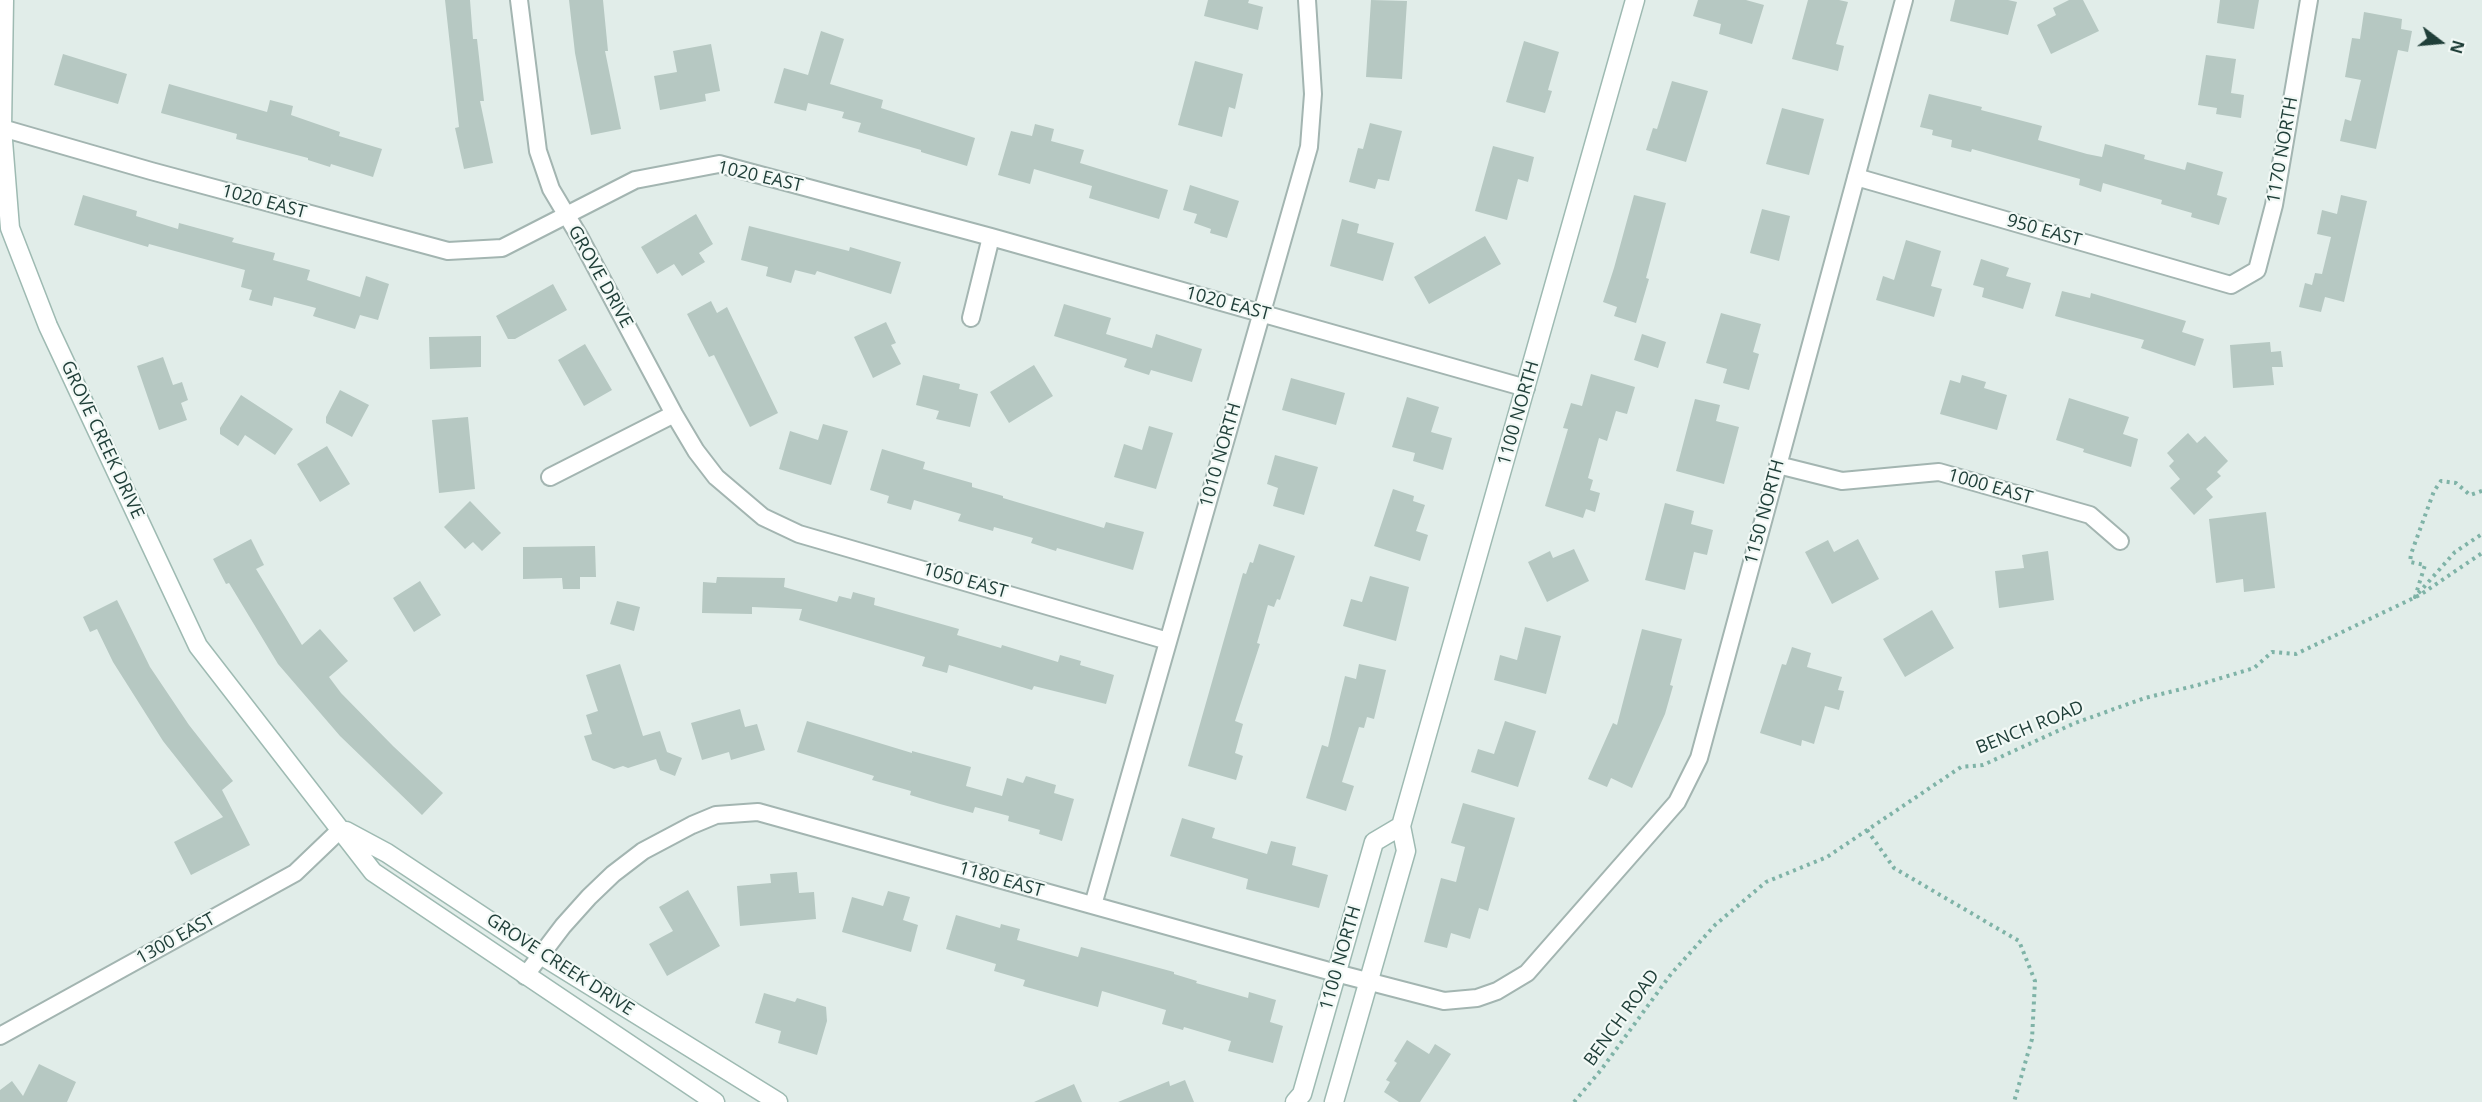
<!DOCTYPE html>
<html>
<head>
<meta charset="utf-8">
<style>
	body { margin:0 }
	#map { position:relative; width:2482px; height:1102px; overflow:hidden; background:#e1ede9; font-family:"Open Sans",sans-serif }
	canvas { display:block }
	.north { position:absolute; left:2410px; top:12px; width:60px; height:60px; -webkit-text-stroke:4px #f2f9f6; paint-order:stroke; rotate:106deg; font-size:16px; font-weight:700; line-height:24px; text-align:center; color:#203f39 }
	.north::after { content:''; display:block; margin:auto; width:21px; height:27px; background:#203f39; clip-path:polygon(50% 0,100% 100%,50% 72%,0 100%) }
</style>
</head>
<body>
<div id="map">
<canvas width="2482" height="1102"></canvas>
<div class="north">N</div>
</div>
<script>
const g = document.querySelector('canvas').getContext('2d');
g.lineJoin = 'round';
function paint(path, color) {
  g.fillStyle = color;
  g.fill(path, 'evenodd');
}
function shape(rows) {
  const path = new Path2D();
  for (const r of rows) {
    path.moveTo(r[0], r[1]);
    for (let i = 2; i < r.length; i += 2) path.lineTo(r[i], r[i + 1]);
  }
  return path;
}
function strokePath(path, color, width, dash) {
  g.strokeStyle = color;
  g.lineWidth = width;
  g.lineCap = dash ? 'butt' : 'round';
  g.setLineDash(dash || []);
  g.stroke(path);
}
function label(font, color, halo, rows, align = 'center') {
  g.font = font + ' "Open Sans",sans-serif';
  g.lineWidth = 4.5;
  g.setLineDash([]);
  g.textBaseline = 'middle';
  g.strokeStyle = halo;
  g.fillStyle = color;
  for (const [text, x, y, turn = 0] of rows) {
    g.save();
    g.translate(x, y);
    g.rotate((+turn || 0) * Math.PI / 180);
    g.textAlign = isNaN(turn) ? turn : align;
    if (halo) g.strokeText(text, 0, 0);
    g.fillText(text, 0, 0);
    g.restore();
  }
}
paint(shape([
	[445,0,470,0,473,39,477,39,484,101,480,101,493,163,464,169,455,128,459,127],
	[569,0,603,0,608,51,605,51,621,129,591,135,575,53],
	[1208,0,1249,0,1248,3,1263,7,1258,30,1204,16],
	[1371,0,1407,1,1402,79,1366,77],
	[1698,0,1746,0,1764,5,1752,44,1719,34,1721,24,1693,16],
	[1808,0,1839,0,1848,2,1836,44,1844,46,1838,71,1792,59],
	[1955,0,2008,0,2017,2,2008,35,1950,21],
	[2069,0,2083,0,2099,31,2051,54,2037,25,2056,15,2053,8],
	[2220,0,2259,0,2254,29,2217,23],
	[2364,12,2402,19,2401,29,2412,31,2408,52,2398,50,2376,149,2340,141,2345,119,2351,121,2361,80,2345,77,2352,38,2360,39],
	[821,31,844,39,830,84,883,100,881,108,975,138,967,166,921,152,921,150,858,132,861,123,842,118,844,112,808,103,806,111,774,103,784,68,808,75],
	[1524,41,1559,52,1548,90,1552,91,1545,113,1506,102],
	[711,44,720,91,705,94,706,101,660,110,654,76,677,72,673,51],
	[63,54,127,74,118,104,54,85],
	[2206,55,2236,59,2231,93,2244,95,2241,118,2216,114,2217,108,2198,105],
	[1195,61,1243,74,1235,109,1229,107,1222,137,1178,125],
	[1672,81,1708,91,1686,162,1646,150,1653,128,1657,129],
	[169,84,267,112,270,100,293,106,291,115,340,132,339,136,382,149,373,177,331,164,330,167,308,160,308,158,236,139,237,134,161,113],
	[1929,94,1982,107,1981,110,2042,126,2038,140,2087,154,2102,157,2105,144,2145,155,2144,159,2185,170,2187,162,2223,172,2217,195,2227,198,2219,225,2191,217,2192,213,2161,204,2162,200,2103,183,2101,192,2079,185,2080,179,1972,149,1971,152,1951,147,1952,140,1932,135,1933,130,1920,127],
	[1782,108,1824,119,1809,175,1766,164],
	[1370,123,1402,131,1389,181,1378,179,1375,189,1349,182,1358,148,1363,149],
	[1035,124,1054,129,1051,141,1084,150,1080,163,1168,190,1159,219,1089,198,1092,186,1034,169,1030,184,998,175,1011,131,1032,136],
	[1493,146,1534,157,1528,182,1518,179,1507,220,1475,211],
	[1190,185,1239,201,1227,238,1210,233,1211,229,1194,223,1197,214,1183,210],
	[83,195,137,211,136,216,178,229,179,223,234,238,232,242,275,253,273,260,310,270,307,280,360,297,366,276,389,284,378,320,360,315,355,329,313,316,316,308,274,297,272,306,249,300,252,290,241,287,245,270,149,244,148,247,74,225],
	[1634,195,1666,203,1646,278,1649,279,1636,323,1614,316,1617,307,1603,302,1614,268],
	[2341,195,2367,201,2344,302,2325,297,2321,312,2299,307,2305,283,2312,285,2315,273,2322,274,2331,237,2317,234,2322,210,2337,214],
	[1762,209,1790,216,1779,261,1750,253],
	[696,214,713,244,699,253,705,262,682,276,674,264,657,274,641,247],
	[1342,219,1359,224,1357,233,1394,243,1383,281,1330,266],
	[749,226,849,251,850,247,901,262,891,294,817,271,815,275,795,270,791,283,766,276,768,267,741,260],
	[1485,236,1501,264,1429,304,1414,277],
	[1906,240,1941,251,1931,286,1942,289,1934,317,1876,300,1883,276,1894,280],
	[1981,259,2009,268,2006,276,2031,283,2023,309,1982,297,1984,288,1973,285],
	[553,284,567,310,515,339,508,339,496,316],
	[2062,291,2090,298,2091,293,2186,321,2182,332,2204,339,2195,366,2141,348,2144,340,2055,316],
	[711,301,717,313,727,307,778,413,750,427,714,355,709,357,687,314],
	[1064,304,1111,318,1106,334,1152,348,1156,334,1202,349,1192,382,1151,370,1149,375,1124,367,1127,359,1054,336],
	[1721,313,1761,324,1753,352,1759,354,1749,390,1723,383,1727,369,1706,363],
	[886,322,896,343,891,345,901,364,873,378,854,337],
	[1642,334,1666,342,1658,368,1634,360],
	[481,336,481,367,430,369,429,337],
	[2270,342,2271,352,2281,351,2283,367,2272,367,2274,385,2233,388,2230,345],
	[585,344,612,390,584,406,558,360],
	[163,357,173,385,182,382,188,400,181,403,187,420,159,430,137,366],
	[1034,365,1053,396,1009,423,990,392],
	[1591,374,1635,387,1627,414,1616,411,1607,441,1599,438,1588,478,1593,480,1590,490,1600,493,1595,512,1586,509,1583,518,1545,506,1568,429,1563,428,1571,403,1582,406],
	[923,375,960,384,959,389,978,394,970,427,936,419,939,411,916,405],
	[1962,375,1986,382,1984,388,2007,395,1997,430,1940,414,1950,380,1960,383],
	[1291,378,1345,393,1336,425,1282,410],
	[340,390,369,405,352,437,326,423,326,417],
	[241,395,293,429,275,455,245,435,238,446,220,434,220,428],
	[1407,397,1439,407,1431,432,1452,438,1443,470,1413,461,1415,453,1392,447],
	[2069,398,2129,417,2123,434,2138,439,2131,467,2083,452,2084,449,2056,440],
	[1695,399,1720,405,1716,421,1739,427,1724,484,1676,471],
	[468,417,475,489,439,493,432,420],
	[823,424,848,431,831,485,779,469,790,431,818,440],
	[1149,426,1173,433,1156,489,1114,477,1124,444,1142,450],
	[2188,433,2197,443,2205,436,2228,461,2217,472,2221,476,2206,489,2213,497,2194,515,2170,488,2180,479,2169,466,2174,461,2167,453],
	[327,446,350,484,320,502,297,464],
	[882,449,925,462,923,469,972,483,972,487,1003,496,1003,498,1104,528,1106,522,1144,532,1133,570,1057,548,1056,551,1031,543,1033,538,994,527,993,531,958,521,961,514,914,500,911,510,887,503,889,496,870,490],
	[1275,455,1318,467,1304,515,1273,506,1278,488,1267,484],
	[1393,489,1414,496,1413,501,1425,505,1416,531,1428,535,1420,561,1374,546],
	[470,501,501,533,482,551,473,542,465,549,444,527],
	[1665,503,1694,511,1691,524,1713,530,1707,555,1694,552,1685,590,1645,580],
	[2266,512,2275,588,2244,592,2243,579,2216,583,2209,519],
	[251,539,264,565,256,569,302,645,320,629,348,661,329,677,341,693,393,746,443,793,422,815,340,736,278,664,229,583,226,584,213,559],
	[1858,539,1879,579,1832,604,1805,552,1828,540,1834,552],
	[1259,544,1295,556,1280,600,1277,599,1274,607,1268,605,1257,643,1260,644,1235,721,1243,724,1235,753,1243,756,1236,780,1188,766,1243,573,1246,574,1250,562,1253,563],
	[595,546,596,577,580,577,580,589,563,589,562,578,523,579,523,547],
	[1574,549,1589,581,1547,602,1528,562,1550,551,1553,558],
	[2048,551,2054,600,1999,608,1995,571,2024,568,2022,555],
	[1370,576,1409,587,1396,641,1343,626,1351,599,1362,602],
	[717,577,785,578,784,587,837,602,839,596,851,599,853,592,875,598,874,605,959,629,957,635,1001,648,1002,645,1058,662,1060,655,1081,661,1080,665,1114,675,1106,704,1034,686,1032,690,949,665,947,673,922,666,925,657,799,620,802,609,752,607,752,614,702,613,703,582,716,583],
	[420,581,441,615,414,632,393,598],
	[117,600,150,667,189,725,233,781,222,790,250,845,191,875,174,842,223,817,163,741,113,662,97,629,90,632,83,617],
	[617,601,640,607,634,631,610,624],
	[1932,610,1954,648,1905,677,1883,639],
	[1525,627,1561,636,1546,694,1494,680,1500,655,1517,660],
	[1642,629,1682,639,1670,685,1673,686,1665,714,1632,788,1611,778,1607,787,1588,779,1613,723,1617,725],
	[1792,647,1811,653,1807,667,1842,677,1838,690,1844,691,1839,710,1825,706,1814,744,1802,740,1801,746,1760,733,1782,664,1786,665],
	[620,664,643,736,660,731,667,752,682,758,675,776,660,770,656,759,628,768,623,766,614,769,592,760,584,736,592,734,586,715,598,711,586,675],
	[1359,664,1386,670,1374,719,1367,717,1364,728,1359,727,1342,782,1354,786,1346,811,1306,798,1322,745,1328,747,1345,676,1356,679],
	[740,709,745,727,757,724,765,750,731,760,729,752,702,760,691,723],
	[807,721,912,753,912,751,971,767,966,786,1002,796,1007,778,1023,783,1026,776,1056,785,1054,793,1074,799,1062,841,1039,834,1040,830,1008,821,1009,816,975,807,973,813,940,804,910,795,911,791,872,780,874,776,797,752],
	[1505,721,1536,731,1518,787,1471,772,1478,749,1494,754],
	[1463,803,1515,818,1488,911,1479,908,1470,939,1451,933,1447,948,1424,942,1441,878,1456,882,1465,847,1451,843],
	[1182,818,1215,828,1212,838,1267,854,1271,841,1296,847,1292,865,1328,875,1319,908,1246,889,1248,879,1170,856],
	[797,872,799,893,814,892,816,919,740,926,737,886,771,883,770,874],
	[688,890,720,946,667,976,649,944,673,931,659,907],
	[888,891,910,897,903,920,918,925,911,952,842,932,852,897,883,906],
	[956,915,1000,928,1001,924,1020,929,1017,940,1078,957,1081,947,1174,972,1174,974,1197,981,1196,983,1248,998,1249,992,1276,1000,1270,1022,1283,1026,1273,1063,1228,1051,1231,1041,1184,1027,1183,1030,1162,1024,1166,1010,1102,991,1098,1007,1023,986,1025,980,994,971,996,964,946,949],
	[764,993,795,1002,797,998,826,1007,827,1021,817,1055,778,1043,781,1031,755,1023],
	[1407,1040,1429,1054,1435,1044,1451,1054,1420,1102,1399,1102,1384,1092,1390,1082,1386,1080,1397,1063,1394,1061],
	[39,1064,76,1082,67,1102,0,1102,0,1090,12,1081,23,1096],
	[1185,1080,1194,1102,1118,1102,1169,1081,1170,1086],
	[1074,1084,1082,1102,1034,1102]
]), '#b6c8c2');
const street = shape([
	[519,0,538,151,551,189,579,236,674,414,696,451,716,477,763,517,799,534,1168,641],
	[2,128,151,171,448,251,502,248,635,180,719,164,991,237,1526,388],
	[1856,177,2231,285,2257,270,2274,205,2309,0],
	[971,318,991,237],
	[1778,465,1842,481,1939,472,2090,515,2120,541],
	[550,477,674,414],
	[1093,905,1309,147,1313,94,1307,0],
	[525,976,563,926,589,897,613,874,643,851,692,825,716,815,758,812,1336,973,1444,1001,1477,998,1497,991,1527,973,1677,802,1699,758,1904,0],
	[0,1036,295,873,341,829]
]);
const secondary = shape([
	[4,0,2,128,10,228,48,326,198,646,373,872,715,1102],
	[346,831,387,853,541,955,778,1102],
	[1295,1102,1302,1094,1374,842,1401,826],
	[1334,1102,1406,851,1401,826,1635,0]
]);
strokePath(street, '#a3b5b1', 20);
strokePath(secondary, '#9ebab2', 21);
strokePath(shape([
	[2482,491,2470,495,2456,483,2441,481,2434,491,2411,554,2410,562,2425,565,2415,597,2455,552,2482,534],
	[1867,830,1894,868,2019,941,2035,981,2032,1039,2014,1102],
	[1574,1102,1601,1070,1671,974,1715,925,1766,882,1827,857,1961,767,1983,765,2075,723,2145,698,2198,685,2254,668,2272,652,2296,654,2420,595,2482,553]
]), '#7fb3a7', 4, [3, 4.5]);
strokePath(street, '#fff', 16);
strokePath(secondary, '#fff', 18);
label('18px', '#203f39', '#f2f9f6', [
	["1170 NORTH",2283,150,-80],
	["1020 EAST",760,177,13],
	["1020 EAST",264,202,15],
	["950 EAST",2044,231,16],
	["GROVE DRIVE",600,277,61],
	["1020 EAST",1228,304,15],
	["1100 NORTH",1519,413,-74],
	["GROVE CREEK DRIVE",102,440,65],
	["1010 NORTH",1221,455,-74],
	["1000 EAST",1990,487,16],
	["1150 NORTH",1765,512,-75],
	["1050 EAST",965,581,16],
	["BENCH ROAD",2030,728,-22],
	["1180 EAST",1001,880,16],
	["1300 EAST",176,939,-29],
	["1100 NORTH",1341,958,-74],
	["GROVE CREEK DRIVE",560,965,33],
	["BENCH ROAD",1622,1018,-54]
]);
</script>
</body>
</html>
